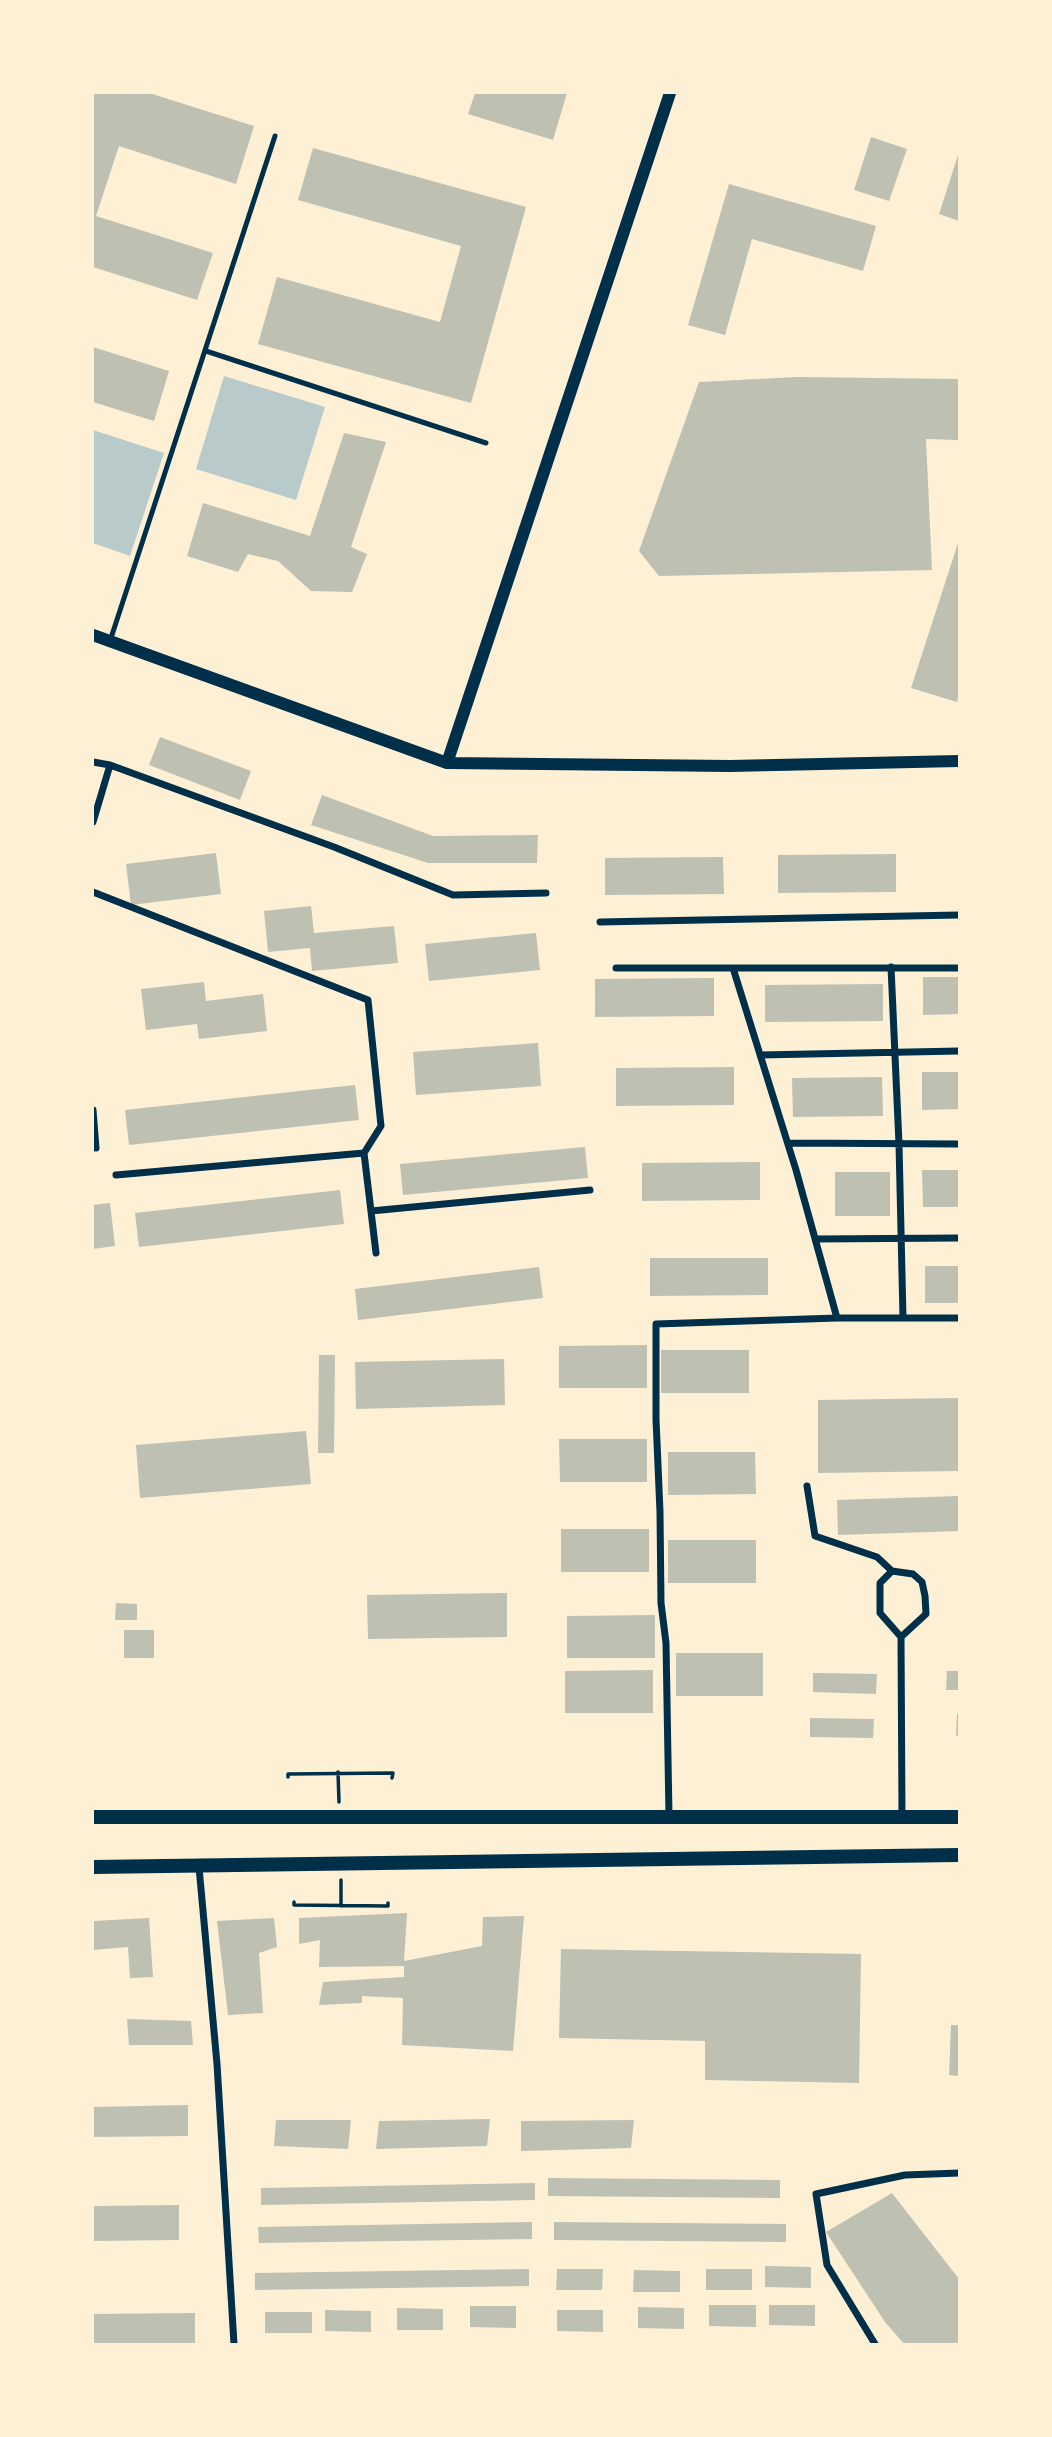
<!DOCTYPE html>
<html>
<head>
<meta charset="utf-8">
<style>
	body { margin:0 }
	#map { position:relative; width:1052px; height:2437px; overflow:hidden; background:#fdf0d5; font-family:"Varela Round",sans-serif }
	canvas { display:block }
	.frame { position:absolute; inset:0; border:94px solid #fdf0d5; pointer-events:none }
</style>
</head>
<body>
<div id="map">
<canvas width="1052" height="2437"></canvas>
<div class="frame"></div>
</div>
<script>
const g = document.querySelector('canvas').getContext('2d');
g.lineJoin = 'round';
function paint(path, color) {
  g.fillStyle = color;
  g.fill(path, 'evenodd');
}
function shape(rows) {
  const path = new Path2D();
  for (const r of rows) {
    path.moveTo(r[0], r[1]);
    for (let i = 2; i < r.length; i += 2) path.lineTo(r[i], r[i + 1]);
  }
  return path;
}
function strokePath(path, color, width, dash) {
  g.strokeStyle = color;
  g.lineWidth = width;
  g.lineCap = dash ? 'butt' : 'round';
  g.setLineDash(dash || []);
  g.stroke(path);
}
paint(shape([
	[224,376,325,407,296,500,196,469],
	[93,430,164,453,130,556,93,543]
]), '#b9caca');
paint(shape([
	[93,93,149,93,254,126,236,184,119,146,96,216,213,253,197,300,93,267],
	[475,93,567,93,553,140,468,114],
	[871,137,907,149,889,201,854,190],
	[313,148,526,207,471,403,258,344,277,277,440,322,461,246,298,200],
	[959,152,959,221,939,214],
	[729,184,876,226,863,271,752,239,725,335,688,325],
	[93,347,169,371,154,421,93,402],
	[797,377,959,379,959,440,926,439,932,570,659,576,639,551,699,382],
	[344,433,386,442,351,547,367,554,352,592,311,591,278,561,248,554,238,572,187,556,203,503,310,536],
	[959,540,959,695,957,702,911,688],
	[160,737,251,771,240,800,149,765],
	[322,795,433,836,538,835,537,863,428,863,311,825],
	[216,853,221,894,131,905,126,864],
	[896,854,896,892,778,893,778,855],
	[723,857,724,894,605,895,605,858],
	[311,906,314,933,394,926,398,963,312,971,310,948,268,952,264,911],
	[536,933,540,970,429,981,425,944],
	[923,977,959,977,959,1014,923,1015],
	[714,978,714,1016,595,1017,595,979],
	[204,982,206,1001,263,994,267,1031,199,1039,197,1024,146,1030,141,989],
	[883,984,883,1021,765,1022,765,985],
	[538,1043,541,1086,416,1095,413,1052],
	[734,1067,734,1105,616,1106,616,1068],
	[922,1072,959,1072,959,1109,922,1110],
	[882,1077,883,1116,793,1117,792,1078],
	[355,1085,359,1120,129,1145,125,1110],
	[585,1147,588,1178,403,1195,400,1164],
	[760,1162,760,1200,642,1201,642,1163],
	[922,1170,959,1170,959,1207,923,1207],
	[835,1172,890,1172,890,1216,835,1216],
	[340,1190,344,1224,139,1247,135,1213],
	[110,1203,115,1246,93,1249,93,1205],
	[650,1258,768,1258,768,1295,650,1296],
	[925,1266,959,1266,959,1303,925,1303],
	[539,1267,543,1298,358,1320,355,1289],
	[647,1345,647,1388,559,1388,559,1346],
	[661,1350,749,1350,749,1393,661,1393],
	[319,1355,335,1355,334,1453,318,1453],
	[504,1359,505,1405,356,1409,355,1362],
	[959,1398,959,1471,818,1473,818,1400],
	[306,1431,311,1484,140,1498,136,1445],
	[559,1439,647,1439,647,1482,560,1482],
	[668,1452,755,1452,756,1494,668,1495],
	[959,1496,959,1531,838,1535,837,1500],
	[561,1529,649,1529,649,1572,561,1572],
	[668,1540,756,1540,756,1583,668,1583],
	[507,1593,507,1637,368,1639,367,1595],
	[116,1603,137,1604,137,1620,115,1620],
	[655,1615,655,1658,567,1658,567,1616],
	[124,1630,154,1630,154,1658,124,1658],
	[676,1653,763,1653,763,1696,676,1696],
	[653,1670,653,1713,565,1713,565,1671],
	[947,1671,959,1671,959,1690,946,1690],
	[813,1673,877,1674,876,1694,813,1692],
	[957,1714,959,1714,959,1736,956,1736],
	[810,1718,874,1719,873,1738,810,1737],
	[407,1913,404,1961,482,1946,483,1917,524,1916,513,2051,402,2045,403,1998,362,1996,362,2003,319,2005,323,1982,404,1977,404,1966,319,1967,320,1940,299,1944,299,1918],
	[149,1918,153,1977,130,1978,128,1947,93,1950,93,1921],
	[274,1918,277,1947,259,1953,263,2013,228,2015,217,1921],
	[561,1949,861,1954,859,2083,705,2080,705,2041,559,2038],
	[127,2019,191,2021,193,2045,129,2045],
	[951,2025,959,2025,959,2076,949,2075],
	[188,2105,188,2136,93,2137,93,2107],
	[490,2119,487,2146,376,2149,379,2121],
	[276,2120,351,2120,348,2149,274,2146],
	[634,2120,631,2148,521,2151,521,2121],
	[548,2178,780,2180,780,2198,548,2196],
	[535,2183,535,2200,261,2205,261,2188],
	[892,2193,959,2279,959,2344,904,2344,885,2322,826,2232],
	[179,2205,179,2240,93,2241,93,2206],
	[532,2222,532,2239,259,2243,258,2227],
	[554,2222,786,2224,786,2242,554,2240],
	[765,2266,811,2267,811,2288,765,2287],
	[529,2269,529,2286,255,2290,255,2273],
	[557,2269,603,2269,602,2290,556,2290],
	[706,2269,752,2269,752,2290,706,2290],
	[634,2270,680,2271,680,2292,633,2292],
	[709,2305,756,2305,756,2327,709,2326],
	[769,2305,815,2305,815,2326,769,2325],
	[470,2306,516,2306,516,2328,470,2327],
	[638,2307,684,2308,684,2329,638,2328],
	[397,2308,443,2309,443,2330,397,2330],
	[325,2310,371,2311,371,2332,325,2331],
	[557,2310,603,2310,603,2332,557,2331],
	[265,2312,312,2312,312,2333,265,2333],
	[195,2313,195,2344,93,2344,93,2314]
]), '#bec0b2');
strokePath(shape([
	[338,1772,339,1802],
	[288,1777,288,1774,393,1773,392,1778],
	[341,1880,341,1906],
	[294,1902,294,1905,388,1906,388,1903]
]), '#003049', 3.5);
strokePath(shape([
	[206,351,486,443],
	[110,641,275,136]
]), '#003049', 5);
strokePath(shape([
	[93,762,110,765,334,847,453,895,546,893],
	[93,822,110,765],
	[93,892,368,1000,381,1126,364,1153,376,1253],
	[600,922,959,915],
	[891,967,899,1144,903,1318],
	[616,968,959,968],
	[733,968,796,1170,837,1318],
	[760,1055,959,1051],
	[93,1110,96,1148],
	[788,1143,959,1144],
	[116,1175,364,1153],
	[371,1211,590,1190],
	[816,1239,959,1238],
	[807,1486,815,1536,877,1557,892,1571],
	[901,1637,926,1614,925,1596,922,1582,913,1574,892,1571,880,1583,880,1613,901,1637,902,1816],
	[669,1816,666,1643,661,1603,660,1512,656,1419,656,1324,837,1318,959,1318],
	[199,1867,217,2064,234,2344],
	[875,2344,827,2265,816,2194,905,2175,959,2173]
]), '#003049', 7);
strokePath(shape([
	[93,635,447,763,730,766,959,761],
	[447,763,670,93]
]), '#003049', 12);
strokePath(shape([
	[93,1817,959,1817],
	[93,1867,959,1855]
]), '#003049', 14);
</script>
</body>
</html>
